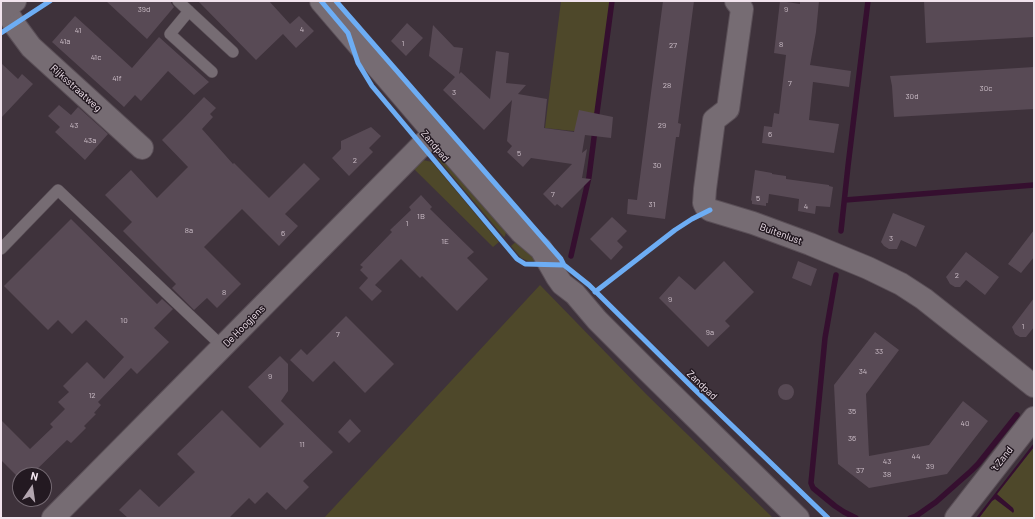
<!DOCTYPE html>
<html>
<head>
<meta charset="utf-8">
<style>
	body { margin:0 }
	#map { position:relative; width:1035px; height:519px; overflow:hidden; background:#3e323b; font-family:Barlow,sans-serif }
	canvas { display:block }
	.frame { position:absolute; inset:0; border:2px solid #f1e3ed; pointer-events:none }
	.north { position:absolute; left:12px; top:467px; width:40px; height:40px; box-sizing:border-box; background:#231921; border:1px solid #756a73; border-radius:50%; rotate:13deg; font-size:11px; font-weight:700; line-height:16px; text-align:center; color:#f1e3ed }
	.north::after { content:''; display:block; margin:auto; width:14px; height:18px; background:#b2a5af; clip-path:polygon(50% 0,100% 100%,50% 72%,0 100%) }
</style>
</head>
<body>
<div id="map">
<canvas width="1035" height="519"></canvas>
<div class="frame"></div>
<div class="north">N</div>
</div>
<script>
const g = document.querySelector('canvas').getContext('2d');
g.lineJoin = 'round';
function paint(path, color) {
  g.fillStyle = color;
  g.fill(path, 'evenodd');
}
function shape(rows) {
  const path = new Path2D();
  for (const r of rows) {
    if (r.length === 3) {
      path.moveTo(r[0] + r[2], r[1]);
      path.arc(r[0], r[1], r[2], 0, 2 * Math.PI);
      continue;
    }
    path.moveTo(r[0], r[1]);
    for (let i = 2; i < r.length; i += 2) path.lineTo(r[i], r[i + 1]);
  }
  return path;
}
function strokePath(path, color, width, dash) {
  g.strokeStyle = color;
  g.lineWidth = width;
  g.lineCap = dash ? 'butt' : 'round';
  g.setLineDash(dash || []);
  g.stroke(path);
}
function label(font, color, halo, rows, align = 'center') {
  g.font = font + ' Barlow,sans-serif';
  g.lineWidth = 3;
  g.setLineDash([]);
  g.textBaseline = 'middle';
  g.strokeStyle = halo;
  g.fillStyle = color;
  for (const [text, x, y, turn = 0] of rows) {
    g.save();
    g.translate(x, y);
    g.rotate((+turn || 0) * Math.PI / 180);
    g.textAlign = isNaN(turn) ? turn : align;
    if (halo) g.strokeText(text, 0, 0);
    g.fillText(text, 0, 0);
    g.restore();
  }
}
paint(shape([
	[561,1,611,1,592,133,545,128],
	[437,158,443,159,507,229,505,236,504,237],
	[423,160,432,162,499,242,493,247,414,169,415,166],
	[518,240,542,262,528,261,521,258,511,246],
	[540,285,646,394,773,518,324,518],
	[1034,447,1034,518,979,518,992,501,995,499,1013,512,1014,511,1013,508,997,495,997,494]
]), '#4e482a');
paint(shape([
	[1034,443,1034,447,997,494,998,495,1013,508,1014,511,1013,513,1012,512,995,499,992,501,979,518,976,518]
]), '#350f2f');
strokePath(shape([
	[596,120,612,1],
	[845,200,1034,185],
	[841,231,848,166,868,1],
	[571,256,589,177,595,130],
	[836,275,825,338,811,483,813,488,835,506,844,512,856,518],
	[910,518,916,516,936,502,971,471,978,464,1017,415]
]), '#350f2f', 5.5);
paint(shape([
	[106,1,171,1,171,3,174,7,147,39],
	[198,1,269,1,290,24,299,16,314,31,296,48,283,34,256,60],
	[663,1,694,1,678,123,681,124,679,137,676,137,665,219,627,214,628,199,637,200],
	[780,1,800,4,800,1,819,1,816,32,810,65,851,71,849,87,813,82,809,120,839,124,834,153,762,143,764,126,772,127,774,113,779,114,786,55,774,53],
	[924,1,1034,1,1034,37,926,43],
	[75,16,132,68,159,37,209,82,194,95,168,71,141,101,135,95,124,107,52,42],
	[407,23,423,38,406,56,391,41],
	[433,25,454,47,463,48,459,74,461,72,490,99,496,51,509,53,506,83,526,85,518,94,547,99,544,128,574,132,579,110,613,117,611,138,585,135,582,153,587,149,582,178,591,179,562,208,557,204,555,206,543,194,572,164,531,158,523,167,507,152,512,146,507,141,512,100,484,130,443,90,455,77,429,56],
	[1,63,18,79,22,74,33,84,1,118],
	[1034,67,1034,109,894,117,892,86,890,76],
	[204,97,216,108,210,114,213,117,202,129,233,164,234,163,269,198,304,163,320,179,285,214,298,226,279,246,242,209,204,247,241,284,217,308,207,298,194,310,172,288,176,284,123,231,132,222,105,195,131,170,157,198,188,167,162,140,182,120],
	[59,105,71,115,78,107,108,134,85,160,55,132,60,127,48,116],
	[371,127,381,136,369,148,373,152,349,176,332,158,341,149,341,141],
	[755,170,772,173,772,174,786,176,786,179,829,185,829,186,833,187,830,207,816,206,815,214,798,211,799,199,769,194,768,203,766,203,766,206,752,204,752,201,751,200],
	[421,195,432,207,430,209,474,252,467,258,488,279,457,311,422,276,420,278,401,259,375,285,382,291,372,301,359,288,368,278,360,270,363,267,360,265,392,232,390,230,411,210,409,207],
	[893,213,925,226,916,247,901,240,897,249,889,249,884,246,881,242],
	[612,217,627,231,617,241,623,247,611,260,590,239],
	[71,219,157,304,162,299,173,309,154,328,169,342,137,374,131,368,98,402,101,405,94,413,96,414,84,426,86,428,71,443,67,440,31,475,16,475,1,460,1,420,30,449,53,427,50,424,65,409,58,402,69,392,63,386,87,362,104,379,124,357,86,320,72,334,58,320,48,330,4,286],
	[1034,230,1034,257,1021,273,1008,264],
	[966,252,999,277,985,295,966,280,960,287,955,287,950,284,946,277],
	[724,261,754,292,725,321,730,326,708,347,659,298,679,276,695,290],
	[798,261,817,269,811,286,792,278],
	[1034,298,1034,327,1026,337,1020,337,1015,334,1012,327],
	[346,316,394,364,365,393,334,361,313,382,290,360,301,349,307,355],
	[875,332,899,350,866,394,869,456,929,445,963,401,988,421,947,474,869,488,838,464,834,385],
	[280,356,288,364,288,391,281,401,333,452,303,481,309,487,286,510,267,492,255,504,249,498,229,518,128,518,119,510,140,489,159,507,195,472,177,454,222,410,260,448,284,424,248,387],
	[786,392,8],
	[350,419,361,431,349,443,338,432]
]), '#584a55');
const lane = shape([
	[178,1,233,52],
	[189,11,170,34,212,72],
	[1,249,58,190,223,347]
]);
const street = shape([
	[736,1,742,9,728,109,714,120,705,189,704,203,706,207,710,210,753,223,810,244,868,268,901,284,924,299,1034,386],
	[5,8,14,24,31,47,142,148],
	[53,518,434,133],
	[956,518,1034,418]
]);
const secondary = shape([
	[321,1,434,133,521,232,541,249,557,277,562,284,575,294,597,320,647,370,798,518],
	[1,10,15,1]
]);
strokePath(lane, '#5a4f57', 12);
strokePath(street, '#5a4f57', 24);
strokePath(secondary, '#5a4f57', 24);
strokePath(lane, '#766c73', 11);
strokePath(street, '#766c73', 22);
strokePath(secondary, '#766c73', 22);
strokePath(shape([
	[321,1,348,33,358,63,372,86,517,259,525,264,564,265],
	[336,1,561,259,564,265,589,285,692,387,828,518],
	[1,33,50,1],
	[595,292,675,230,692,219,710,210]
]), '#6dadf4', 5);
label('8px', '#cbbdc7', null, [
	["39d",144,9],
	["9",786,9],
	["4",302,29],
	["41",78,30],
	["41a",65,41],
	["1",403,43],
	["8",781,44],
	["27",673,45],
	["41c",96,57],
	["41f",117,78],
	["7",790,83],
	["28",667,85],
	["30c",986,88],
	["3",454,92],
	["30d",912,96],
	["43",74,125],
	["29",662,125],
	["6",770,134],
	["43a",90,140],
	["5",519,153],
	["2",355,160],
	["30",657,165],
	["7",553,194],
	["5",758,198],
	["31",652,204],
	["4",806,206],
	["1B",421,216],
	["1",407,223],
	["8a",189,230],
	["6",283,233],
	["3",891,238],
	["1E",445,241],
	["2",957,275],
	["8",224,292],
	["9",670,299],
	["10",124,320],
	["1",1023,326],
	["9a",710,332],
	["7",338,334],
	["33",879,351],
	["34",863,371],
	["9",270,376],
	["12",92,395],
	["35",852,411],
	["40",965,423],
	["36",852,438],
	["11",302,444],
	["44",916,456],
	["43",887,461],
	["39",930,466],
	["37",860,470],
	["38",887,474]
]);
label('10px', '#f1e3ed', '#231921', [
	["Rijksstraatweg",76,88,42],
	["Zandpad",435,146,50],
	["Buitenlust",781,234,20],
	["De Hoogjens",244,326,-45],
	["Zandpad",702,385,44],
	["'t Zand",1002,459,-52]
]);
</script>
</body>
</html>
